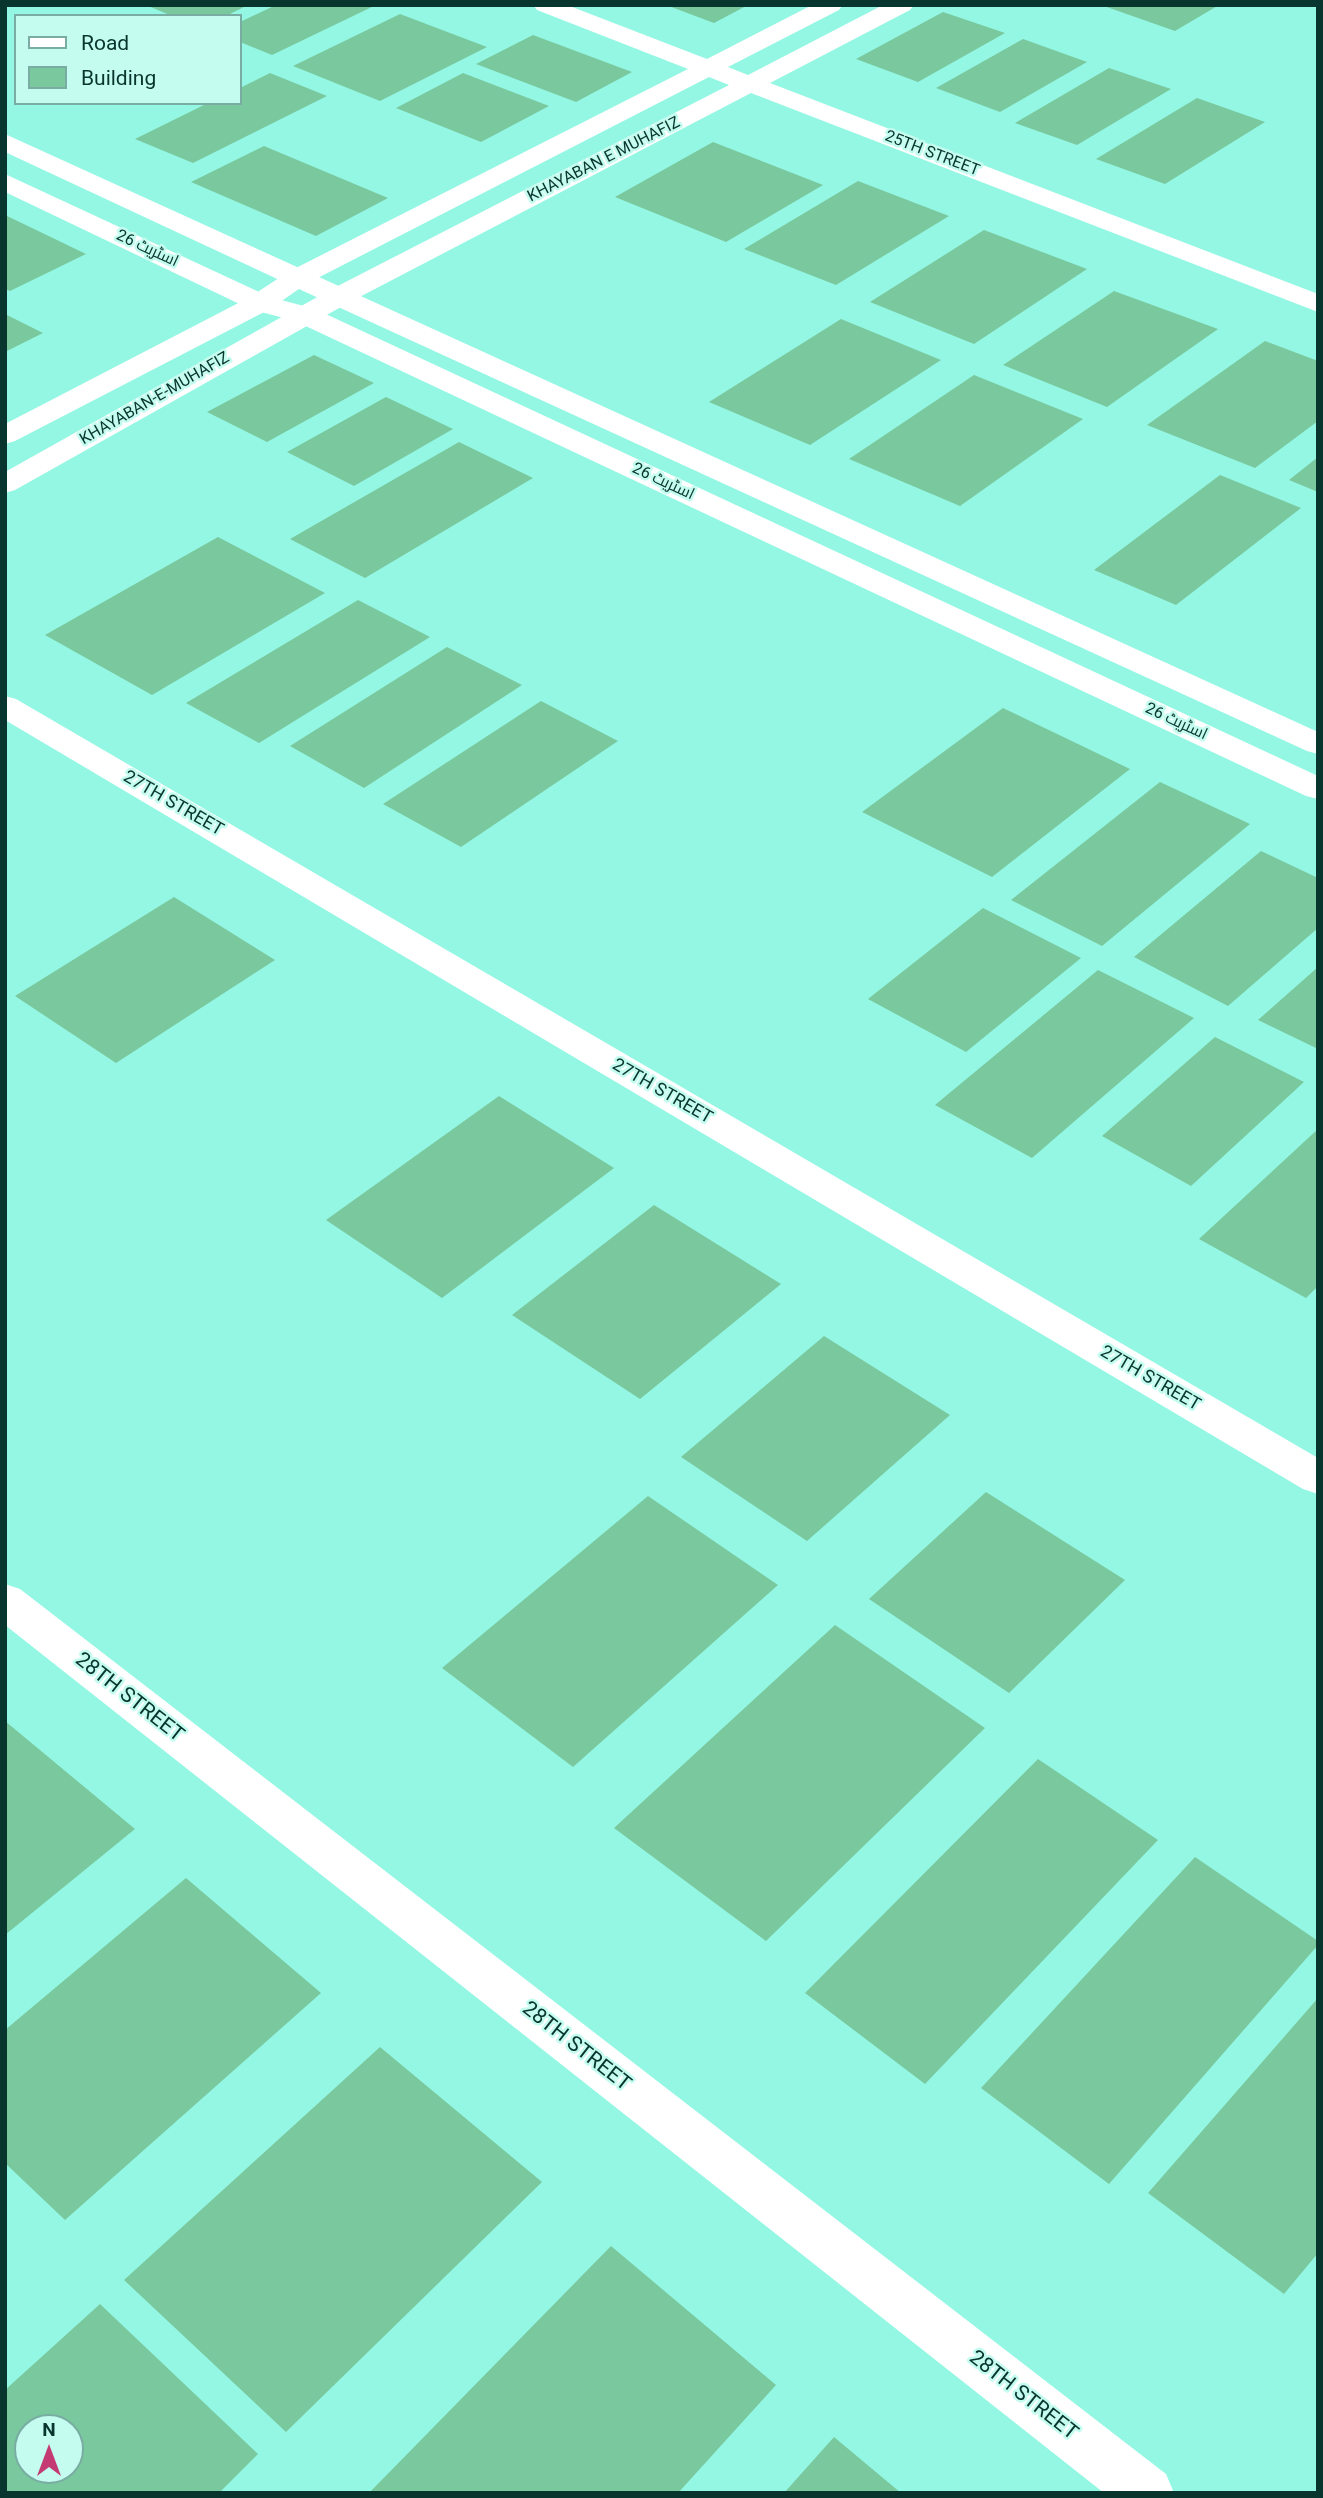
<!DOCTYPE html>
<html>
<head>
<meta charset="utf-8">
<style>
	body { margin:0 }
	#map { position:relative; width:1323px; height:2498px; overflow:hidden; background:#94f7e3; font-family:Roboto,sans-serif }
	canvas { display:block }
	.frame { position:absolute; inset:0; border:7px solid #08352e; pointer-events:none }
	.legend { position:absolute; left:14px; top:14px; width:228px; height:91px; box-sizing:border-box; background:#c4fcef; border:2px solid #79aca2; margin:0; padding:9px 12px; list-style:none; font-size:21px; color:#08352e }
	.legend li { display:flex; align-items:center; gap:14px; height:35px }
	.legend b { width:35px; border:2px solid #79aca2 }
	.north { position:absolute; left:14px; top:2414px; width:70px; height:70px; box-sizing:border-box; background:#c4fcef; border:2px solid #79aca2; border-radius:50%; rotate:0deg; font-size:19px; font-weight:700; line-height:28px; text-align:center; color:#08352e }
	.north::after { content:''; display:block; margin:auto; width:24px; height:32px; background:#c43a73; clip-path:polygon(50% 0,100% 100%,50% 72%,0 100%) }
</style>
</head>
<body>
<div id="map">
<canvas width="1323" height="2498"></canvas>
<div class="frame"></div>
<ul class="legend">
<li><b style="height:9px;background:#fff"></b>Road</li>
<li><b style="height:19px;background:#7ac89e"></b>Building</li>
</ul>
<div class="north">N</div>
</div>
<script>
const g = document.querySelector('canvas').getContext('2d');
g.lineJoin = 'round';
function paint(path, color) {
  g.fillStyle = color;
  g.fill(path, 'evenodd');
}
function shape(rows) {
  const path = new Path2D();
  for (const r of rows) {
    path.moveTo(r[0], r[1]);
    for (let i = 2; i < r.length; i += 2) path.lineTo(r[i], r[i + 1]);
  }
  return path;
}
function label(font, color, halo, rows, align = 'center') {
  g.font = font + ' Roboto,Cairo,sans-serif';
  g.lineWidth = 5;
  g.setLineDash([]);
  g.textBaseline = 'middle';
  g.strokeStyle = halo;
  g.fillStyle = color;
  for (const [text, x, y, turn = 0] of rows) {
    g.save();
    g.translate(x, y);
    g.rotate((+turn || 0) * Math.PI / 180);
    g.textAlign = isNaN(turn) ? turn : align;
    if (halo) g.strokeText(text, 0, 0);
    g.fillText(text, 0, 0);
    g.restore();
  }
}
paint(shape([
	[146,5,248,5,226,16,172,16],
	[276,5,376,5,272,55,240,42,240,22],
	[666,5,748,5,714,23],
	[1101,5,1219,5,1175,31],
	[943,12,1005,33,918,82,856,59],
	[400,14,487,47,380,101,293,66],
	[533,35,632,72,576,102,476,64],
	[1023,39,1087,62,1000,112,936,88],
	[1109,68,1171,89,1077,145,1015,123],
	[270,73,327,96,193,163,135,139,208,103,240,103,240,88],
	[463,73,549,106,481,142,396,108],
	[1197,98,1265,122,1165,184,1096,159],
	[713,142,823,185,726,242,615,197],
	[264,146,388,198,316,236,191,182],
	[858,181,949,216,836,285,744,249],
	[5,215,86,254,10,291,5,289],
	[984,230,1087,269,974,344,870,302],
	[1114,291,1218,329,1107,407,1003,365],
	[5,314,43,333,5,352],
	[841,319,941,360,810,445,709,402],
	[1265,341,1318,361,1318,421,1255,468,1147,425],
	[314,355,374,383,267,442,207,412],
	[974,375,1083,419,960,506,849,459],
	[386,397,453,429,354,486,287,452],
	[459,442,533,478,365,578,290,539],
	[1318,457,1318,492,1289,480],
	[1220,475,1301,508,1176,605,1094,570],
	[218,537,325,593,152,695,45,635],
	[358,600,430,637,259,743,186,703],
	[447,647,522,685,364,788,290,746],
	[541,701,618,741,461,847,383,804],
	[1003,708,1130,769,992,877,862,812],
	[1160,782,1250,824,1102,946,1011,900],
	[1261,851,1318,878,1318,928,1228,1006,1134,957],
	[174,897,275,960,116,1063,15,996],
	[983,908,1081,958,966,1052,868,999],
	[1318,967,1318,1049,1258,1020],
	[1098,970,1194,1018,1032,1158,935,1105],
	[1215,1037,1304,1082,1191,1186,1102,1136],
	[499,1096,614,1168,442,1298,326,1220],
	[1318,1129,1318,1286,1306,1298,1199,1239],
	[654,1205,781,1284,640,1399,512,1315],
	[824,1336,950,1415,807,1541,681,1457],
	[986,1492,1125,1580,1009,1693,869,1599],
	[648,1496,778,1585,573,1767,442,1668],
	[835,1625,985,1728,766,1941,614,1828],
	[5,1721,135,1829,5,1935],
	[1038,1759,1158,1840,925,2084,805,1993],
	[1195,1857,1318,1941,1318,1945,1109,2184,981,2088],
	[186,1878,321,1993,65,2220,5,2163,5,2030],
	[1318,1998,1318,2253,1284,2294,1148,2193],
	[380,2047,542,2182,286,2432,124,2280],
	[611,2246,776,2385,678,2493,369,2493],
	[100,2304,258,2454,219,2493,5,2493,5,2390],
	[28,2428,70,2428,70,2470,28,2470],
	[834,2437,901,2493,784,2493]
]), '#7ac89e');
paint(shape([
	[533,5,567,5,707,59,812,5,843,5,839,10,728,67,748,75,883,5,914,5,910,10,770,83,1318,294,1318,312,751,93,348,303,15,490,5,493,5,472,328,291,729,85,709,77,306,284,270,309,15,441,5,444,5,424,250,297,288,272,688,69,537,10,533,5],
	[5,696,16,699,1318,1458,1318,1494,1303,1489,5,720,5,696],
	[5,1584,20,1589,1166,2474,1174,2493,1104,2493,5,1625,5,1584]
]), '#fff');
paint(shape([
	[5,134,1318,732,1318,754,1307,751,288,284,5,152,5,134],
	[5,174,270,297,315,309,1318,776,1318,799,1306,796,295,321,250,309,5,192,5,174]
]), '#fff');
label('16px', '#08352e', '#c4fcef', [
	["25TH STREET",932,154,21],
	["KHAYABAN E MUHAFIZ",604,160,-27],
	["اسٹریٹ 26",147,249,25],
	["KHAYABAN-E-MUHAFIZ",155,399,-30],
	["اسٹریٹ 26",663,482,25],
	["اسٹریٹ 26",1176,722,25]
]);
label('18px', '#08352e', '#c4fcef', [
	["27TH STREET",173,804,30],
	["27TH STREET",662,1092,30],
	["27TH STREET",1150,1379,30]
]);
label('21px', '#08352e', '#c4fcef', [
	["28TH STREET",129,1698,38],
	["28TH STREET",576,2047,38],
	["28TH STREET",1023,2396,38]
]);
</script>
</body>
</html>
